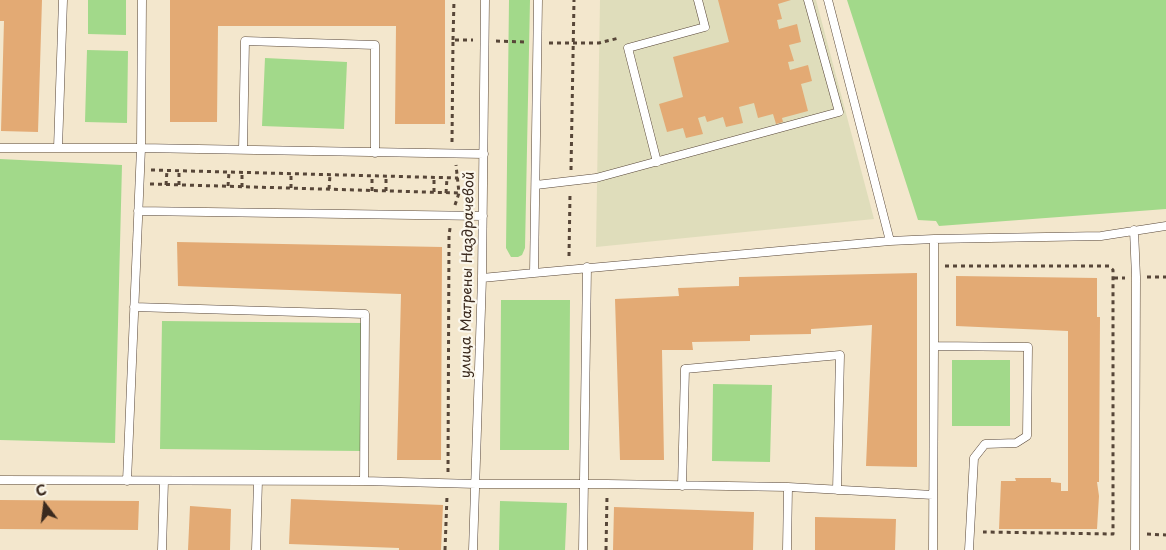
<!DOCTYPE html>
<html>
<head>
<meta charset="utf-8">
<style>
	body { margin:0 }
	#map { position:relative; width:1166px; height:550px; overflow:hidden; background:#f3e7cd; font-family:"Playpen Sans",sans-serif }
	canvas { display:block }
	.north { position:absolute; left:20px; top:480px; width:50px; height:50px; -webkit-text-stroke:4px #fbf7ec; paint-order:stroke; rotate:345deg; font-size:14px; font-weight:700; line-height:20px; text-align:center; color:#3b2a1e }
	.north::after { content:''; display:block; margin:auto; width:18px; height:22px; background:#3b2a1e; clip-path:polygon(50% 0,100% 100%,50% 72%,0 100%) }
</style>
</head>
<body>
<div id="map">
<canvas width="1166" height="550"></canvas>
<div class="north">С</div>
</div>
<script>
const g = document.querySelector('canvas').getContext('2d');
g.lineJoin = 'round';
function paint(path, color) {
  g.fillStyle = color;
  g.fill(path, 'evenodd');
}
function shape(rows) {
  const path = new Path2D();
  for (const r of rows) {
    path.moveTo(r[0], r[1]);
    for (let i = 2; i < r.length; i += 2) path.lineTo(r[i], r[i + 1]);
  }
  return path;
}
function strokePath(path, color, width, dash) {
  g.strokeStyle = color;
  g.lineWidth = width;
  g.lineCap = dash ? 'butt' : 'round';
  g.setLineDash(dash || []);
  g.stroke(path);
}
function label(font, color, halo, rows, align = 'center') {
  g.font = font + ' "Playpen Sans",sans-serif';
  g.lineWidth = 4.5;
  g.setLineDash([]);
  g.textBaseline = 'middle';
  g.strokeStyle = halo;
  g.fillStyle = color;
  for (const [text, x, y, turn = 0] of rows) {
    g.save();
    g.translate(x, y);
    g.rotate((+turn || 0) * Math.PI / 180);
    g.textAlign = isNaN(turn) ? turn : align;
    if (halo) g.strokeText(text, 0, 0);
    g.fillText(text, 0, 0);
    g.restore();
  }
}
paint(shape([
	[600,0,816,0,874,219,596,247]
]), '#dfddbb');
paint(shape([
	[88,0,126,0,126,35,88,34],
	[509,0,530,0,525,248,522,255,518,257,511,257,506,248],
	[847,0,1166,0,1166,209,939,226,936,221,918,220],
	[87,50,128,51,127,123,85,122],
	[265,58,347,62,344,129,262,126],
	[0,159,122,165,115,443,0,440],
	[501,300,570,300,569,450,500,450],
	[162,321,362,323,360,451,160,449],
	[952,360,1010,360,1010,426,952,426],
	[713,384,772,385,770,462,712,461],
	[500,501,567,503,565,550,499,550]
]), '#a2d98a');
paint(shape([
	[0,0,42,0,38,132,1,131,4,21,0,21],
	[170,0,445,0,445,124,395,124,396,26,218,26,217,122,170,122],
	[718,0,791,0,778,4,782,19,777,20,779,29,797,24,801,42,789,45,794,61,788,62,790,70,808,65,812,81,801,84,808,111,782,118,783,122,776,124,773,114,758,118,754,103,739,107,743,123,726,127,723,117,707,122,705,116,698,118,703,134,686,138,683,128,667,132,659,104,683,97,673,57,729,42],
	[177,242,442,247,441,460,397,460,401,294,178,286],
	[917,273,917,467,866,466,872,325,811,329,811,334,750,335,750,341,692,342,693,350,662,350,664,460,620,460,615,299,679,296,678,288,739,286,739,277],
	[956,276,1097,278,1097,317,1100,317,1099,482,1097,482,1099,496,1097,529,999,529,1001,481,1016,481,1015,478,1051,478,1051,482,1061,483,1061,491,1068,491,1068,331,956,326],
	[291,499,443,505,441,550,399,550,399,548,289,544],
	[0,500,139,501,138,530,0,529],
	[190,506,231,509,230,550,188,550],
	[614,507,754,512,753,550,613,550],
	[815,517,896,519,895,550,815,550]
]), '#e3aa74');
const lane = shape([
	[538,0,534,273,890,241,934,239],
	[828,0,890,241],
	[0,148,141,148,484,154],
	[58,148,63,0],
	[243,150,245,41,375,45,375,153],
	[657,162,628,48,705,27,698,0],
	[536,185,596,178,839,112,808,0],
	[138,211,483,216],
	[1134,230,1136,277,1135,550],
	[482,278,534,273],
	[134,307,365,314,364,481],
	[0,480,364,481,476,484,607,484,788,487,933,495],
	[127,481,141,148,142,0],
	[682,486,685,369,840,355,837,490],
	[162,550,164,481],
	[256,550,258,481],
	[473,550,482,278,485,0],
	[583,550,587,267],
	[787,550,788,487],
	[933,550,934,346],
	[969,550,974,458,985,444,1016,443,1027,436,1028,347,934,346,934,239,1101,236,1166,226]
]);
strokePath(lane, '#574638', 9);
strokePath(shape([
	[453,40,454,0],
	[496,41,525,42],
	[549,43,599,43,619,38],
	[452,142,453,40,473,40],
	[151,170,458,178],
	[571,170,574,0],
	[150,184,459,193],
	[166,185,167,170],
	[179,185,179,171],
	[228,186,229,172],
	[242,187,242,172],
	[291,188,291,173],
	[329,189,330,175],
	[372,191,372,176],
	[386,191,386,176],
	[434,192,434,178],
	[446,193,447,178],
	[455,205,459,193,456,165],
	[569,256,570,194],
	[945,266,1109,266,1113,270,1113,534,983,532],
	[1147,277,1166,277],
	[1114,278,1125,278],
	[448,472,449,236,450,228],
	[1147,534,1166,535],
	[445,550,447,496],
	[606,550,607,496]
]), '#574638', 3, [4, 4]);
strokePath(lane, '#fff', 8);
label('14px', '#3b2a1e', '#fbf7ec', [
	["улица Матрены Наздрачевой",468,275,-89]
]);
</script>
</body>
</html>
